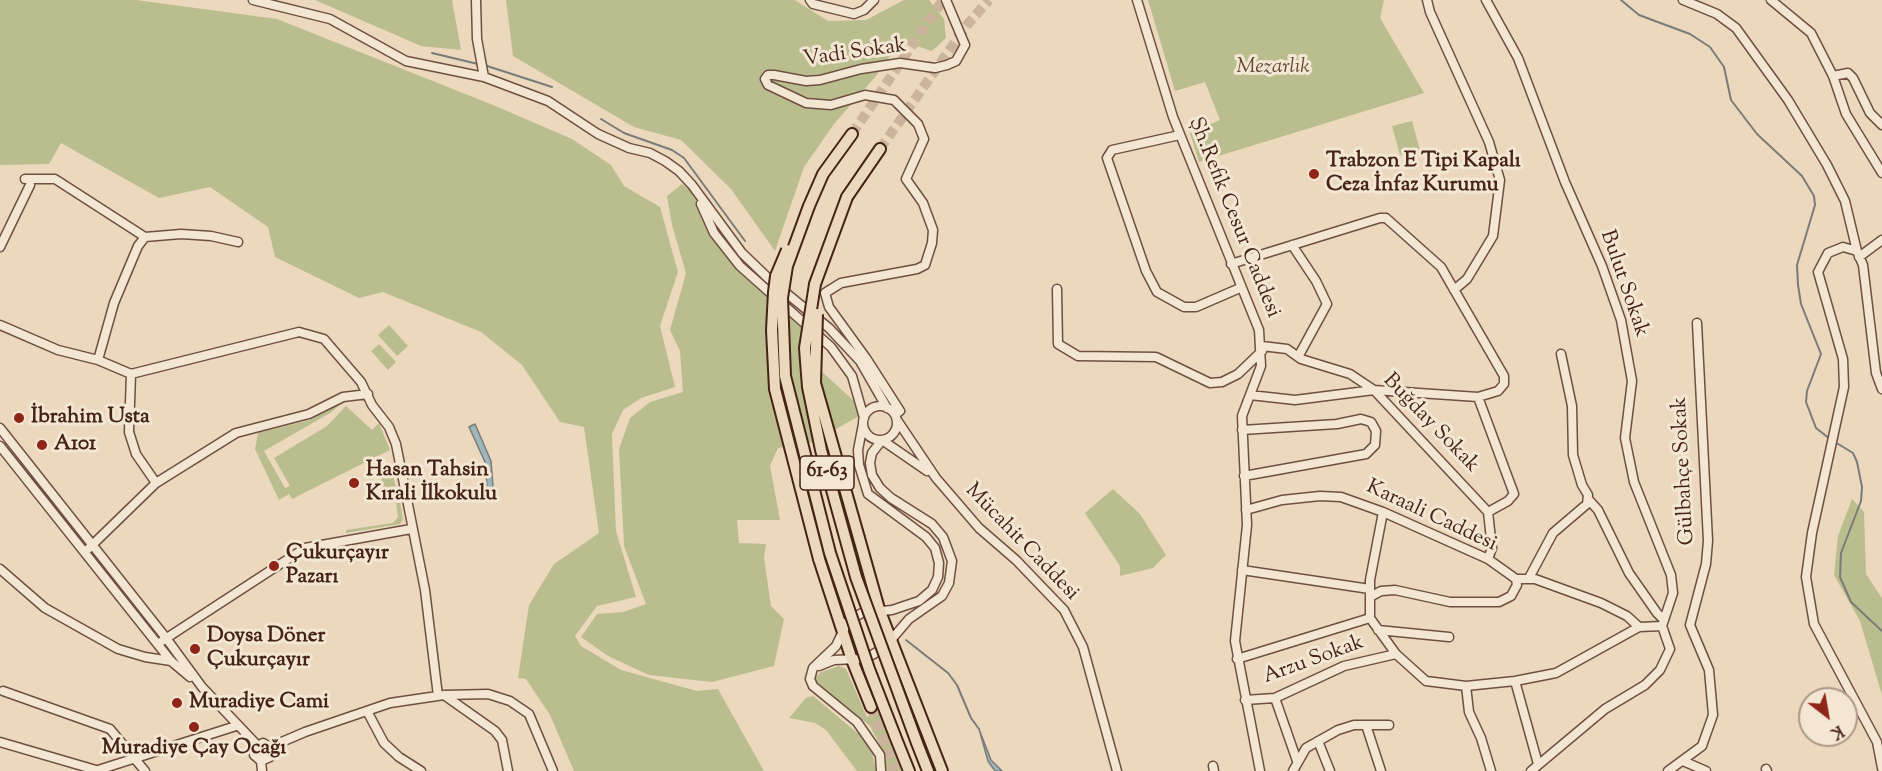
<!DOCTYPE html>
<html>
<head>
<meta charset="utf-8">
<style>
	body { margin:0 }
	#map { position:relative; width:1882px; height:771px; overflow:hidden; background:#ecd8bc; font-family:"Sorts Mill Goudy",serif }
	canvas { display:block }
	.north { position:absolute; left:1798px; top:687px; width:60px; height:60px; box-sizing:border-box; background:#f3e6d3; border:2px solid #ad9887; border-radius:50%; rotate:149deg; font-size:16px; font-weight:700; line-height:24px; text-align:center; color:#452316 }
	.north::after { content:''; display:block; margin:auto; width:21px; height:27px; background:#8f2418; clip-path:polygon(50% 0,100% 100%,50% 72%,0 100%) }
</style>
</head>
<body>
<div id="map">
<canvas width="1882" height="771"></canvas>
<div class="north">K</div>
</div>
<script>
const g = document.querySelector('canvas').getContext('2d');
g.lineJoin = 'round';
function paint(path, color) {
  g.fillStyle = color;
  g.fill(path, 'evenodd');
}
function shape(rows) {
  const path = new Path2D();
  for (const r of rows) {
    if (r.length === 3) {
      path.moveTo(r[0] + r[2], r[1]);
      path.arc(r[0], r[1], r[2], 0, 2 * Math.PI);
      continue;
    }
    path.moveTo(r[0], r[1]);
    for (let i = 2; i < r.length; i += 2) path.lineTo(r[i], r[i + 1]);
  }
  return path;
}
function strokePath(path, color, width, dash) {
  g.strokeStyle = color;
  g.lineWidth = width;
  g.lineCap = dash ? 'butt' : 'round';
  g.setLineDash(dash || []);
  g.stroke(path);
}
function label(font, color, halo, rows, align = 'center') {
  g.font = font + ' "Sorts Mill Goudy",serif';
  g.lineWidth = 6;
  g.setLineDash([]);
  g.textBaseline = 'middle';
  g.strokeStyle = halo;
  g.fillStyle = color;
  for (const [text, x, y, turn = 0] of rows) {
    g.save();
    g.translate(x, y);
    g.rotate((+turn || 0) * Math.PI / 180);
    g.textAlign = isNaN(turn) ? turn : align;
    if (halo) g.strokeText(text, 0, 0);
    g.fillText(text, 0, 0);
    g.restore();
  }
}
paint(shape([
	[0,0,136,0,277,19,493,105,572,139,611,165,624,186,660,207,678,272,660,326,675,387,641,398,623,410,612,434,616,531,636,597,597,606,575,636,581,646,621,670,697,691,718,689,764,771,574,771,550,715,526,679,518,678,529,605,554,564,599,533,584,427,560,422,522,365,481,332,383,292,359,298,275,257,268,227,210,187,159,198,61,143,49,164,0,165],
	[315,0,452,0,461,50,421,46],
	[506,0,795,0,828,21,866,20,904,0,929,0,944,19,946,38,932,51,901,41,876,76,834,124,804,167,775,251,731,189,681,140,634,127,513,56],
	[1148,0,1384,0,1380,18,1424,93,1199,162,1190,133,1220,120,1205,82,1175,91],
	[1412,121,1420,150,1400,155,1392,126],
	[682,184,690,190,769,300,804,320,819,369,854,401,861,415,813,442,778,448,770,466,780,520,737,520,739,543,766,544,764,558,771,606,784,619,774,666,712,682,649,675,608,656,581,637,597,614,623,612,646,604,624,546,619,449,630,418,650,402,683,392,680,351,670,330,686,273,672,225,667,196],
	[389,325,408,346,397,356,378,335],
	[379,344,396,362,388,370,371,351],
	[342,403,330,413,264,451,285,488,290,486,274,458,327,426,346,406,372,430,379,423,390,450,292,499,289,494,279,500,255,449,258,433,310,420],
	[393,475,398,499,386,501,381,477],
	[1113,489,1140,514,1166,555,1153,568,1120,576,1120,566,1085,513],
	[1852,499,1864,512,1866,574,1882,598,1882,695,1860,621,1834,575,1838,536],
	[396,503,400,503,403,519,400,524,346,533,346,530,393,523,398,517],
	[839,666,846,669,867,717,879,713,901,771,886,771,882,749,870,726,816,682,816,677,821,672],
	[813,696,861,736,872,751,876,771,857,771,826,730,815,723,789,718,806,698]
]), '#babe8e');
const water = shape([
	[475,424,491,461,494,500,488,500,485,462,469,427,475,424],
	[979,729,991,760,1002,771,995,771,988,761,979,729]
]);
paint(water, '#9eb7bc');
strokePath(water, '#7a7c7a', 1.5);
strokePath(shape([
	[1621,0,1639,15,1690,34,1710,47,1724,67,1731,100,1757,134,1802,176,1814,196,1815,205,1797,265,1798,285,1801,304,1821,354,1807,391,1806,402,1816,428,1830,439],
	[432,53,478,64],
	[484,65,552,87],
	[601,119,624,133,672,150,684,158,745,241],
	[1835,442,1853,453,1857,462,1862,487,1861,501,1841,553,1840,577,1851,602,1882,631],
	[906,640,948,673,957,685,971,718,979,729]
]), '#7a7c7a', 2);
strokePath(shape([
	[852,134,943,0],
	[880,149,967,25,989,0],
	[871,707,895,771]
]), '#cbb49b', 10, [10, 5]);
const minor = shape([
	[253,0,330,19,406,61,484,77,548,101,598,134,629,148,650,153,665,161,679,171,692,185,742,253,769,279,829,328,860,361,887,408],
	[476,0,477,39,484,77],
	[810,0,813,4,854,14,864,10,874,0],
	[1137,0,1173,117,1259,330,1261,366,1242,416,1247,525,1235,641,1260,771],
	[1427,0,1430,12,1489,142,1500,180,1493,236,1467,279,1454,290],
	[1486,0,1518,58,1565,182,1602,266,1621,320,1632,381,1625,438,1634,482,1671,575,1673,593,1662,626],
	[1683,0,1717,14,1736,28,1788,100,1827,165,1845,201,1857,251,1863,265,1876,373,1882,389],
	[1771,0,1811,33,1833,76,1846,114,1882,173],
	[1833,76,1848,73,1853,78,1870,113,1882,125],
	[1180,135,1112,150,1107,158,1146,271,1157,292,1184,307,1196,307,1240,288],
	[25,179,55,179,145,237,181,234,211,236,238,242],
	[701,204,714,233,740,266,831,347,852,376,864,418],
	[1292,245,1316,281,1327,304,1298,357],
	[0,247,30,185],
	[1857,251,1843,247,1828,253,1818,272,1843,359,1844,387,1812,533,1806,577,1814,624,1877,742,1882,768],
	[1859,257,1882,240],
	[1231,264,1380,218,1386,218,1441,267,1504,376,1504,384,1498,391,1478,397,1374,390,1295,400,1250,395],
	[1057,289,1058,344,1078,356,1156,357,1210,383,1222,382,1238,374,1262,351],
	[0,325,58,350,98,360,131,374,299,332,324,339,361,382,372,405,389,427,396,444,425,590,438,696],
	[1262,346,1287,349,1301,359,1350,374,1374,390,1488,512,1492,548,1488,559],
	[98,360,114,303,138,246,145,237],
	[131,374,129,432,136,454,156,483],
	[1478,397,1514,494,1508,501,1488,512],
	[880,423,17],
	[895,415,900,411,866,358,829,307,825,293,841,283,917,269,925,265,932,243,933,230,923,203,906,179,924,139,918,124,894,100,865,95,831,105,806,103,768,85,765,79,768,75,774,75,806,81,820,80,861,69,900,63,935,68,947,65,956,61,965,45,946,0],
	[897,420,936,478,979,528,1016,560,1064,610,1083,647,1117,771],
	[863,424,858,450,859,465,868,494,926,537,935,548,939,563,938,577,932,590,919,601,892,610,862,613,848,621,836,646,813,668,810,679,813,686,857,722,880,755,881,771],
	[0,428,166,638,202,687,257,745],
	[1242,430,1337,424,1361,419,1371,422,1376,431,1375,445,1366,454,1244,476],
	[0,446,171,661,190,677],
	[1588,499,1598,510,1629,573,1657,613,1664,620],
	[1246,510,1282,500,1320,496,1341,497,1383,512,1488,559,1516,579,1517,585,1511,596,1499,602,1450,602,1395,590,1381,591,1370,597],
	[1383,512,1370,580,1370,618,1396,654,1426,681,1466,686,1515,681,1556,673,1639,627,1662,626,1670,649,1660,670,1645,685,1605,709,1531,771],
	[85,552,156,483,236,433,309,414,343,397,368,394],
	[0,569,45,608,118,649,145,657,171,661],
	[1242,570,1370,589],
	[1529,578,1553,533,1587,504,1588,495,1582,485,1573,455,1572,406,1561,354],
	[1516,579,1535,579,1601,603,1627,616,1639,627],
	[1378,630,1449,637],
	[162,641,305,548,411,529],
	[1237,659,1370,618],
	[819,666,834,660,858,659,872,655,885,647,909,619,942,596,949,583,952,561,943,537,932,524,891,498,880,488,872,475,870,463,872,453,882,440,927,471],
	[1515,681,1538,764],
	[1466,686,1469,712,1481,738,1491,771],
	[3,691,110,729,145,771],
	[444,695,495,731,502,740,508,771],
	[1275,698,1297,761],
	[1245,700,1275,698,1344,666,1396,654],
	[367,711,384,743,399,757,421,771],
	[1366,725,1381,771],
	[1318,741,1330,771],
	[0,742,96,770],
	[270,747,305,732,390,703,444,695,488,694,510,701,529,714,553,771],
	[261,761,254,755,255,748,263,743,270,747],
	[261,761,270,757,270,747],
	[261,761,262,771],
	[1683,761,1706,771],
	[1213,766,1214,771],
	[1766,769,1767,771],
	[95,771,236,726],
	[1293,771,1306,748,1338,730,1354,725,1389,725],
	[1668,771,1702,746,1713,715,1709,670,1690,625,1706,564,1708,541,1697,323]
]);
const major = shape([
	[847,197,880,149],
	[809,206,823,174,852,134],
	[859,538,879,609,942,771],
	[819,559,852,660,871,707],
	[895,736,909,771],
	[917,743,928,771]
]);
strokePath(minor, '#6f5040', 11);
strokePath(major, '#452316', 14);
strokePath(minor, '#f3e6d3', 8);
strokePath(major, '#ecd8bc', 10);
const majorBridge = shape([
	[847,197,815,284,805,348,808,387,821,450,856,577,917,743],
	[809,206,787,266,782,298,785,376,830,553,869,669,895,736],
	[787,250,776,276,774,292,772,330,775,389,819,559],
	[817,314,815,383,859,538]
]);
strokePath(majorBridge, '#452316', 14, []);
strokePath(majorBridge, '#ecd8bc', 10);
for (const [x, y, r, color] of [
	[1314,174,6,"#8f2418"],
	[19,418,6,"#8f2418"],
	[42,445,6,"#8f2418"],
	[354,483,6,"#8f2418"],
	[274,566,6,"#8f2418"],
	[195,649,6,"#8f2418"],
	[177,703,6,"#8f2418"],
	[194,727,6,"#8f2418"]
]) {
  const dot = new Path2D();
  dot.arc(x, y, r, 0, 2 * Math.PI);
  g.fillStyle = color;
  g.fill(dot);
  strokePath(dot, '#f3e6d3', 2);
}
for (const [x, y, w] of [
	[827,473,54]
]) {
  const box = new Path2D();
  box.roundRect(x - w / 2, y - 17, w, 34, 4.5);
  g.fillStyle = '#f3e6d3';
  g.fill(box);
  strokePath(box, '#452316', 1.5);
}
label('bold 20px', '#452316', null, [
	["61-63",827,473]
]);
label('21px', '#452316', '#f3e6d3', [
	["Vadi Sokak",855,54,-8],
	["Şh.Refik Cesur Caddesi",1233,218,68],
	["Bulut Sokak",1623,284,71],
	["Buğday Sokak",1430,424,46],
	["Gülbahçe Sokak",1685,471,-93],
	["Karaali Caddesi",1431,517,25],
	["Mücahit Caddesi",1021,543,46],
	["Arzu Sokak",1314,661,-20]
]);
label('italic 21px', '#624a34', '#f3e6d3', [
	["Mezarlık",1273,68]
]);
label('bold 21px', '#452316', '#f3e6d3', [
	["Trabzon E Tipi Kapalı",1326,162],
	["Ceza İnfaz Kurumu",1326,186],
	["İbrahim Usta",31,418],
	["A101",54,445],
	["Hasan Tahsin",366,471],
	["Kırali İlkokulu",366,495],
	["Çukurçayır",286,554],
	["Pazarı",286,578],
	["Doysa Döner",207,637],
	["Çukurçayır",207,661],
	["Muradiye Cami",189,703],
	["Muradiye Çay Ocağı",194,749,"center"]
], 'left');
</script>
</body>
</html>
